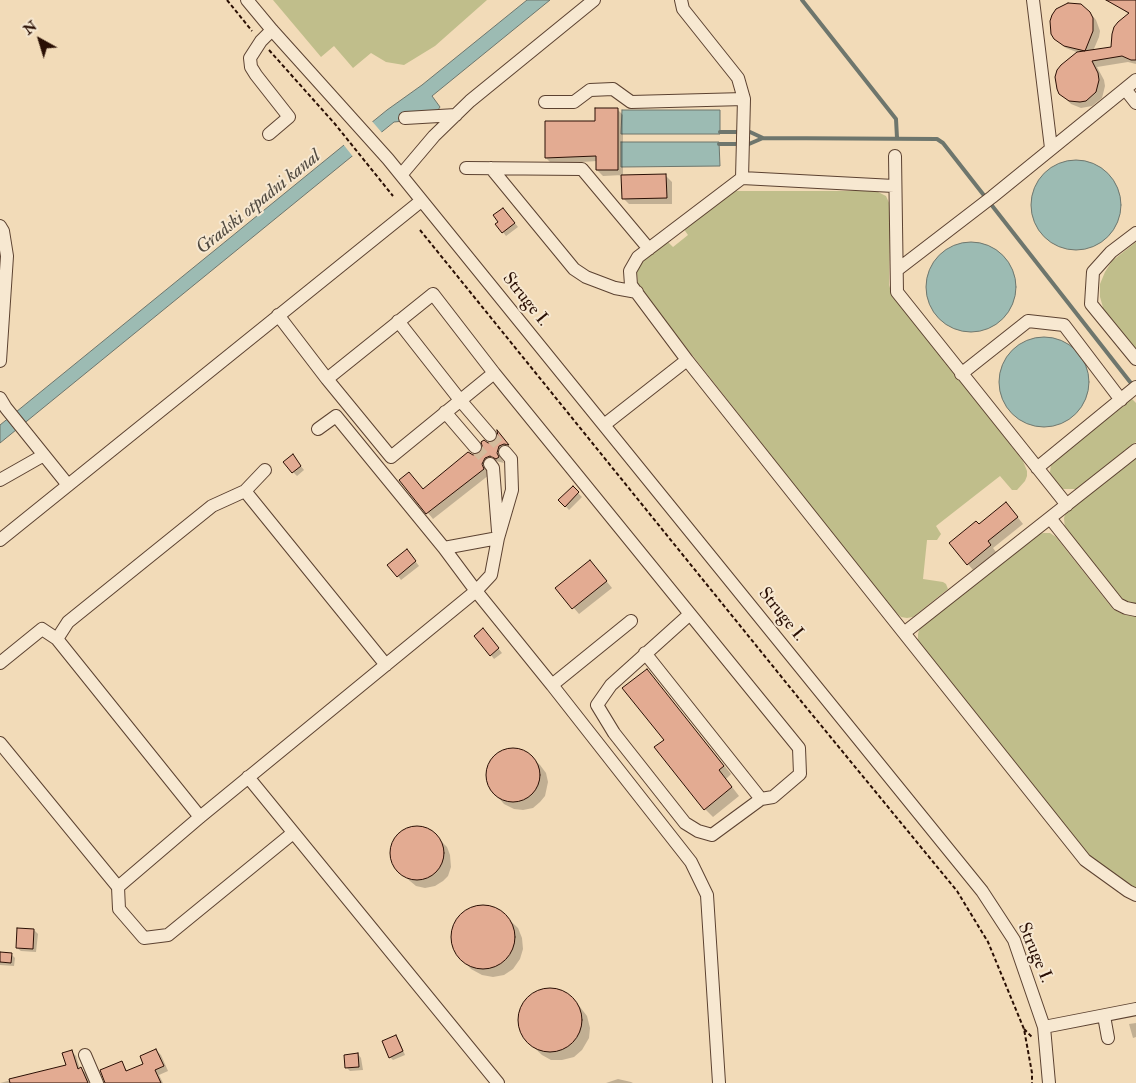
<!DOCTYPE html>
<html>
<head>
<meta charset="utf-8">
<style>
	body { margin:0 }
	#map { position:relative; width:1136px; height:1083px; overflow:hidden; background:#f2dbb8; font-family:"IM FELL Double Pica",serif }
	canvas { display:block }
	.north { position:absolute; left:15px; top:15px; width:50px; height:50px; -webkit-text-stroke:4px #f7e8d1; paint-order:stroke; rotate:321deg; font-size:14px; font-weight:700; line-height:20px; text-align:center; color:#2a0f04 }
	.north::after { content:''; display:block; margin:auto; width:18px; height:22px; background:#2a0f04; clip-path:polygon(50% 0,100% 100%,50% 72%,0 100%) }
</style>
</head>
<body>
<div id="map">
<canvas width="1136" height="1083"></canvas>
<div class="north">N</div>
</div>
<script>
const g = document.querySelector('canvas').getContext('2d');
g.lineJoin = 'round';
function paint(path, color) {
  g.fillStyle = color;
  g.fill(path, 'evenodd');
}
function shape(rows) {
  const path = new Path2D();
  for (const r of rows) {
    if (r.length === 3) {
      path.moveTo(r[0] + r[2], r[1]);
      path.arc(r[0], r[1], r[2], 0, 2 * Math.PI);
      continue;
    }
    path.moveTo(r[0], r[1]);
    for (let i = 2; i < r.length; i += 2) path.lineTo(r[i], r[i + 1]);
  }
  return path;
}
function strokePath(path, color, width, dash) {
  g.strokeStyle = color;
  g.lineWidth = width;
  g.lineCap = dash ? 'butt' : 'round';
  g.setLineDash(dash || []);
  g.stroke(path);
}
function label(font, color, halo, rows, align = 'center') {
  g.font = font + ' "IM FELL Double Pica",serif';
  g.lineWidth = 4;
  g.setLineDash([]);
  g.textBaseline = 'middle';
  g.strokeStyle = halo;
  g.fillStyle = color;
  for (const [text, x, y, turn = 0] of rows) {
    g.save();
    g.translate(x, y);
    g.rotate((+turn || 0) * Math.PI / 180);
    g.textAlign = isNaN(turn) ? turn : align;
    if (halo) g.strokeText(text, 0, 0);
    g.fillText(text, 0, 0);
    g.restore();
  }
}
paint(shape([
	[273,0,487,0,435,46,404,65,386,62,371,53,353,68,334,46,321,57],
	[737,191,876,191,886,196,890,205,889,285,891,291,1023,461,1027,471,1027,476,1025,481,1017,490,1012,490,1000,476,936,526,941,534,937,540,927,540,923,579,943,582,946,584,948,589,913,617,907,618,901,617,891,608,638,286,637,272,643,260,667,241,673,247,688,235,683,228,730,192],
	[1136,242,1136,351,1104,311,1100,297,1100,284,1105,272,1112,261],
	[1132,399,1136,403,1136,442,1076,489,1061,489,1052,479,1050,472,1051,464],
	[1136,457,1136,603,1133,604,1124,602,1065,529,1064,518,1066,512],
	[1044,533,1050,533,1056,537,1113,609,1125,615,1136,616,1136,888,1105,869,1083,850,921,646,918,640,918,634,920,627,1037,534]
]), '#c0be8b');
const water = shape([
	[527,0,550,0,432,96,440,107,436,113,404,121,394,122,0,443,0,425,387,110,422,85,527,0],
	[622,110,720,110,720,134,621,134,622,110],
	[621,142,719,142,720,166,621,167,621,142],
	[1076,205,45],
	[971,287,45],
	[1044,382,45]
]);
paint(water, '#9cbbb3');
strokePath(water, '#6e766d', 1);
paint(shape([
	[371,120,383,134,354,158,343,144]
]), '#f2dbb8');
paint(shape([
	[1110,0,1136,0,1136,64,1128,62,1097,67,1104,80,1105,86,1102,98,1092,106,1081,108,1071,104,1061,93,1079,53,1066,48,1055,38,1090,13,1096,20,1100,31,1099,37,1093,51,1113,48,1130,15],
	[617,109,623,115,623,176,666,176,672,182,672,204,629,204,623,198,623,175,603,176,597,170,597,161,552,164,546,158],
	[507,213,518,227,506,236,503,232],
	[502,437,512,450,505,452,502,459,504,463,496,461,490,463,489,475,433,519,401,480,423,490,472,456,481,455,491,444],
	[296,460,304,470,297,476,293,472],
	[573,488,582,497,569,510,560,500],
	[1012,510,1023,524,993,548,996,552,973,570,968,564,979,526],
	[410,554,419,566,401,580,398,576],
	[596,568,612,588,579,614,557,588],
	[487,634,502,653,494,659,491,655],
	[647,670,731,774,726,779,739,796,713,817,705,809,665,740],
	[515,749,524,751,540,765,546,773,548,782,545,796,540,802,533,808,523,810,514,809,504,804,490,788,487,779,489,765,496,755,503,751],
	[422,828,430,831,438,838,447,847,450,855,451,867,448,876,443,881,435,886,425,888,416,886,398,871,393,863,391,853,393,844,400,834,408,829],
	[488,906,498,909,518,928,522,938,523,949,520,959,513,969,504,975,493,977,482,975,471,969,455,952,452,937,454,927,462,914,471,908],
	[34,930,38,934,36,952,21,951,17,948],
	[0,954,11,954,15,958,14,966,0,965],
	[551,989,562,991,573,998,587,1016,590,1028,589,1038,582,1050,574,1057,562,1060,551,1060,542,1055,525,1039,519,1026,519,1015,523,1005,536,992],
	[1136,1023,1136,1037,1133,1038,1129,1024],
	[395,1037,399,1040,405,1055,393,1060,390,1057],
	[156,1050,161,1055,168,1071,159,1075,163,1083,106,1083,121,1062,128,1072,145,1064],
	[71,1051,76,1056,80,1069,86,1073,90,1083,0,1083,68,1066],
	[358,1054,361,1058,363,1070,350,1071,347,1068],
	[618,1079,631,1082,633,1083,606,1083]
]), '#0003');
strokePath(shape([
	[802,0,896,119,897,138],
	[720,132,737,132],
	[750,132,763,138,937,139,943,143,1134,387],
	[719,144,737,144],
	[749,144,763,138]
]), '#6e766d', 4);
const building = shape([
	[1106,0,1136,0,1136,60,1131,60,1122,56,1092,61,1098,73,1099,80,1096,92,1086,101,1080,102,1069,101,1059,94,1057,89,1055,77,1057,70,1061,65,1077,52,1111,47,1112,34,1114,27,1118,22,1129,13,1106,0],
	[1068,3,1081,4,1090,12,1093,18,1093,31,1085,51,1064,46,1054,39,1051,34,1050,21,1052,15,1056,9,1068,3],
	[595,108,618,108,618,170,596,170,596,156,545,158,545,121,595,121,595,108],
	[666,174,667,198,622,199,621,175,666,174],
	[503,208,515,223,502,233,495,224,498,222,493,215,503,208],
	[497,430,509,445,504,444,499,446,497,453,499,457,496,459,490,456,485,458,482,464,484,469,426,514,399,480,409,472,423,489,468,452,473,455,480,453,483,449,481,442,484,440,488,443,495,441,498,437,497,430],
	[293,454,301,466,292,473,283,462,293,454],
	[573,486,579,492,565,507,558,500,573,486],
	[1006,502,1018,517,988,541,991,545,967,565,949,543,976,521,979,524,1006,502],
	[407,549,416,561,397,577,387,565,407,549],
	[590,560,607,581,572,609,555,588,590,560],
	[483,628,499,648,490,656,474,636,483,628],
	[647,669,724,766,719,770,732,787,704,810,654,747,664,740,622,688,647,669],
	[513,775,27],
	[417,853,27],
	[483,937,32],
	[17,928,34,929,33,949,16,948,17,928],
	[0,952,12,953,11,963,0,962,0,952],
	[550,1020,32],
	[396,1035,403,1051,389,1058,382,1041,396,1035],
	[156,1049,164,1066,155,1070,161,1083,105,1083,100,1070,122,1061,126,1071,143,1064,140,1056,156,1049],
	[72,1050,78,1069,81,1067,88,1083,10,1083,9,1079,66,1065,62,1053,72,1050],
	[358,1053,359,1067,345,1068,344,1055,358,1053]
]);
paint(building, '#e3ab92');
strokePath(building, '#2a0f04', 1);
strokePath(shape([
	[490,435,505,452],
	[475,447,490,464]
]), '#d4bc9d', 12, [12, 6]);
const minor = shape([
	[247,0,272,30,388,159,982,891,1014,940,1044,1027,1049,1083],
	[1033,0,1051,148],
	[1125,89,1136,80],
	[545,102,574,102,590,90,613,89,631,102,744,99],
	[405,118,456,115],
	[269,134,289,117,256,75,251,67,250,58,261,41,272,30],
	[895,156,897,292,1067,505],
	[466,168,582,169,649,249],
	[491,168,574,269,586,277,615,288,637,292],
	[401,175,434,136,470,101,594,0],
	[742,178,894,186],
	[0,226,3,231,7,256,0,361],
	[1136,233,1111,252,1093,272,1091,304,1136,359],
	[897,270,992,197,1125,89,1136,103],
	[278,315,327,379,391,457,494,373,690,614,611,685,597,705,614,733,685,823,698,831,712,835,761,799,773,797,800,774,799,748,690,614],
	[398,321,460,400,490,435],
	[687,360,904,633,1136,450],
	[961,374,1028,321,1064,325,1121,400],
	[327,379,433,294,494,373],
	[0,398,6,408,68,485],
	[445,412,475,447],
	[604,425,687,360,631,285,630,271,638,257,742,178,744,99,738,78,683,9,681,0],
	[318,429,336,416,444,548,476,591,552,685,631,621],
	[490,464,493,468,498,531],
	[1037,468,1136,387],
	[0,480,44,455],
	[245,491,265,470],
	[1050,518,1118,604,1126,608,1136,610],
	[0,540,421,201],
	[444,548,498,538],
	[904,633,1085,860,1128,891,1136,895],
	[645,653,761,799],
	[0,663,42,629,57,639],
	[552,685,691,862,707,895,719,1083],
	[0,743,118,887,200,817,476,591,491,575,498,538,512,490,511,459,505,452],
	[248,777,498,1083],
	[200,817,57,639,68,622,212,506,245,491,386,665],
	[118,887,119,909,144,938,168,935,293,833],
	[1104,1016,1108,1038],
	[1044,1027,1136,1009],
	[85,1055,97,1083]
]);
strokePath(minor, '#5c4231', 14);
strokePath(shape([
	[227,0,252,31],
	[269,50,335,124,393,196],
	[420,230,801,701,957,891,988,942,1024,1029,1032,1073,1032,1083],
	[1024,1029,1033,1038]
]), '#2a0f04', 2, [4, 2.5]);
strokePath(minor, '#f7e8d1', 12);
label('18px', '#2a0f04', '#f7e8d1', [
	["Struge I.",525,300,51],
	["Struge I.",781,615,51],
	["Struge I.",1034,953,67]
]);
label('italic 19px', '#524b41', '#f7e8d1', [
	["Gradski otpadni kanal",259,203,-39]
]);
</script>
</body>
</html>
